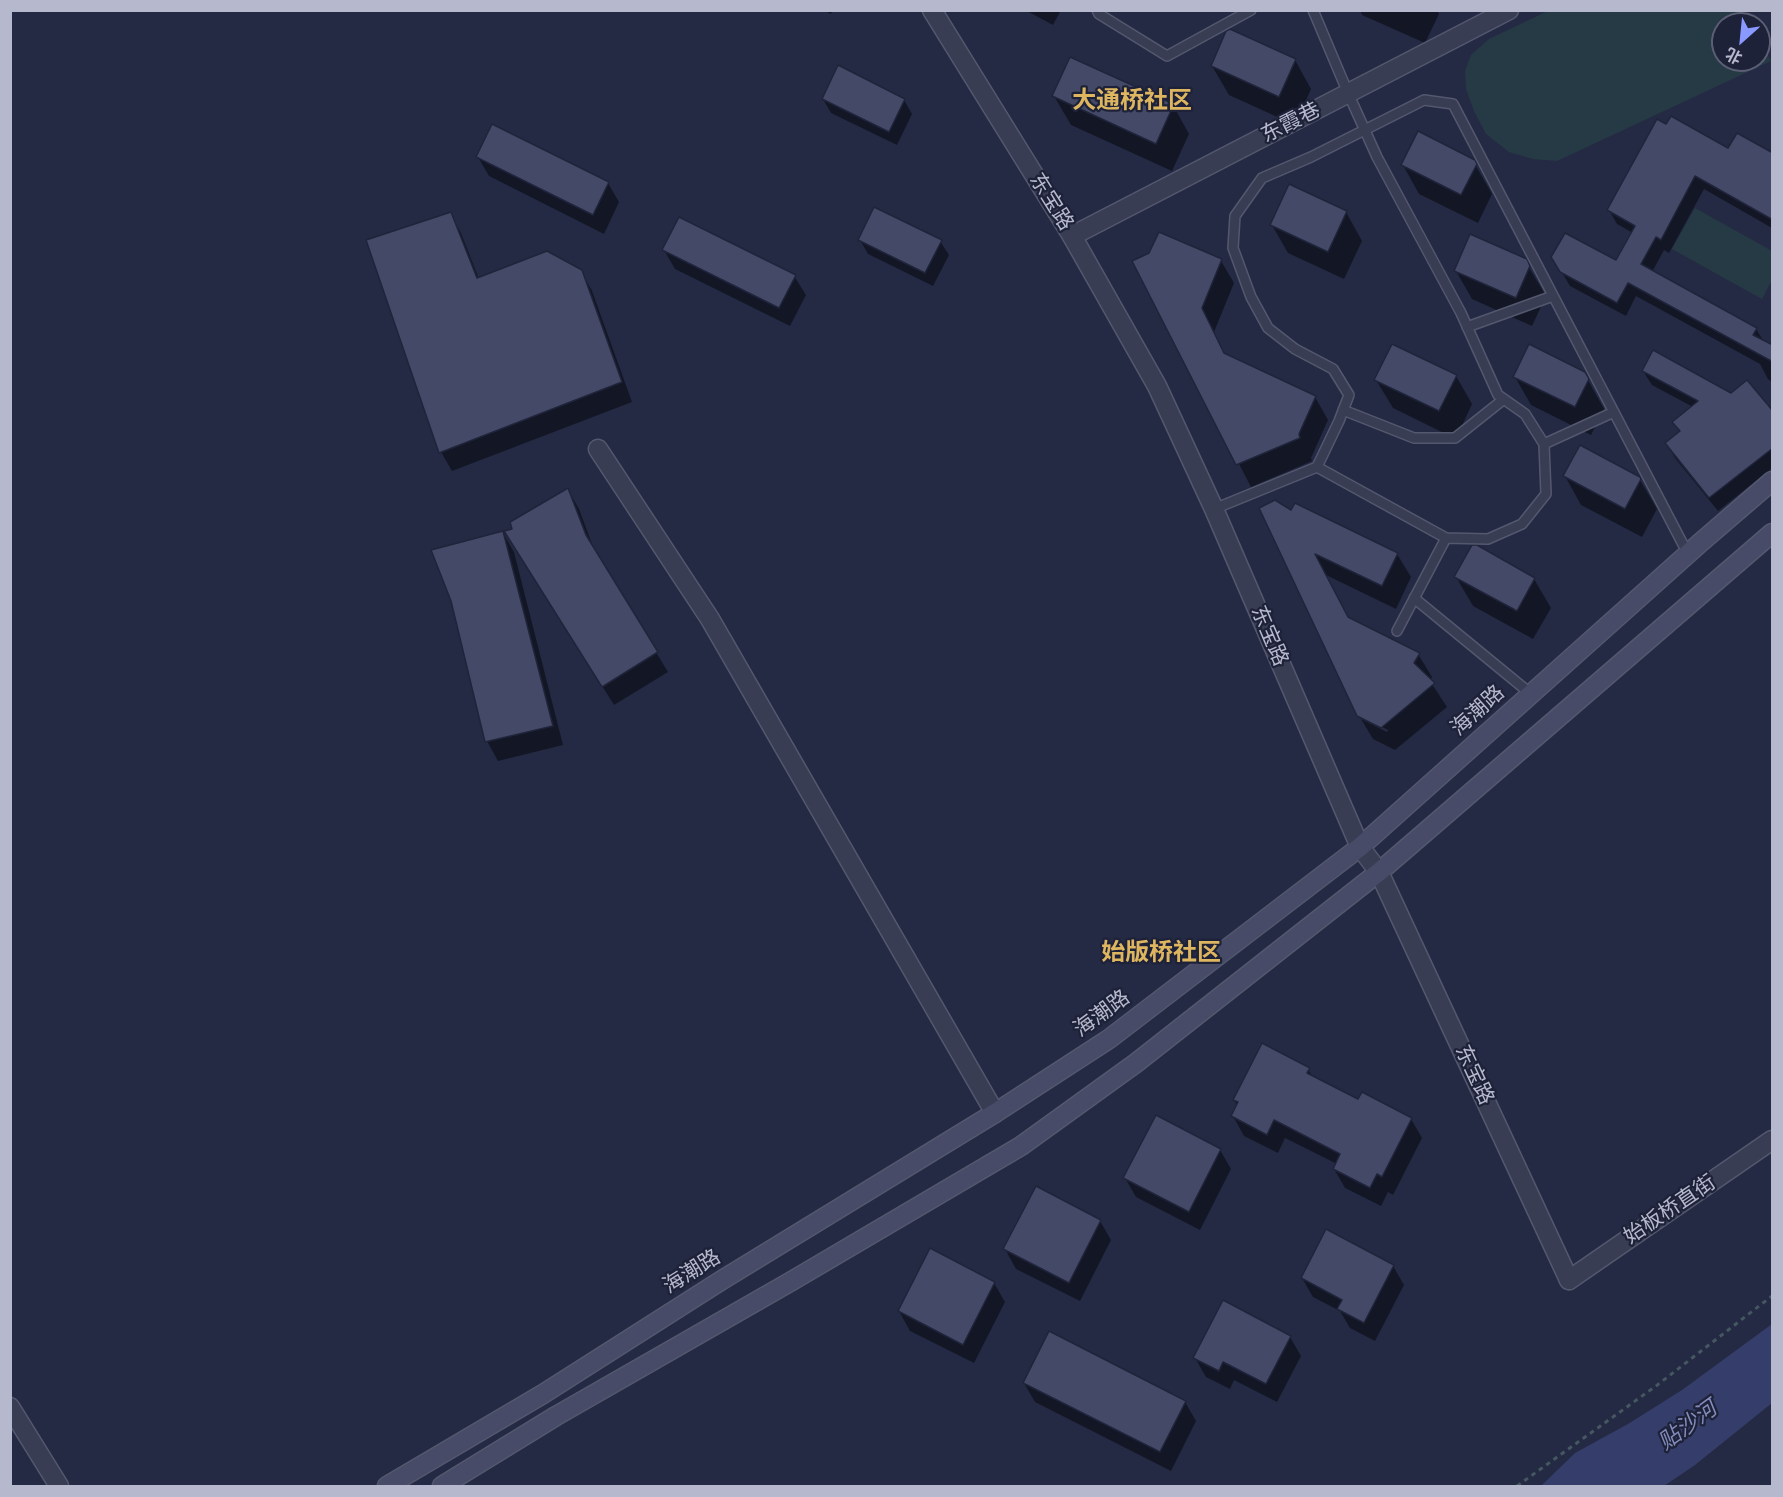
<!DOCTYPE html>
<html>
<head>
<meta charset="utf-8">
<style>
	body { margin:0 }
	#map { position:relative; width:1783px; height:1497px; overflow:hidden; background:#242a44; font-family:Manrope,"Noto Sans SC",sans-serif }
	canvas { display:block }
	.frame { position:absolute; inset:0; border:12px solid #b6b9cd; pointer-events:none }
	.north { position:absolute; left:1711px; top:12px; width:60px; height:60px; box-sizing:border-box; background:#1e2239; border:2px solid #5b5e74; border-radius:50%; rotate:207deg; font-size:16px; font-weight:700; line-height:24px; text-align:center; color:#b6b9cd }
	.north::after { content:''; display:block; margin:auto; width:21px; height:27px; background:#8999ff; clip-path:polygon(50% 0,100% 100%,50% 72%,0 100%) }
</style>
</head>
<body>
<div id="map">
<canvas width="1783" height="1497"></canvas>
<div class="frame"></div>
<div class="north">北</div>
</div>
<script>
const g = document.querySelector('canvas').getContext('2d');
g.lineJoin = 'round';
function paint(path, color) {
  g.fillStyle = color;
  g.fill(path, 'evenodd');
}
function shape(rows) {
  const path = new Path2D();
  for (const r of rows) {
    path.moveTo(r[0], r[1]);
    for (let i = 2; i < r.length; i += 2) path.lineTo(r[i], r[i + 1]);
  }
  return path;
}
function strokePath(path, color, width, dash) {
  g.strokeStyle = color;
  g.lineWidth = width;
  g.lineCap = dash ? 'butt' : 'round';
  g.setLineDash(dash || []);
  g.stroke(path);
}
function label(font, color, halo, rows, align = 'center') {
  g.font = font + ' Manrope,"Noto Sans SC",sans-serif';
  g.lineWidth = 4.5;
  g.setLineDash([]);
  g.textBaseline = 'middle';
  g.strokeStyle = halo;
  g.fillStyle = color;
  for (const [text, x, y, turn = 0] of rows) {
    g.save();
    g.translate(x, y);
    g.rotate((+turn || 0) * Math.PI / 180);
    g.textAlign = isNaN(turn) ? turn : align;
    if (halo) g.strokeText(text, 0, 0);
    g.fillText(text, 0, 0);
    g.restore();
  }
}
paint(shape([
	[1550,10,1743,11,1751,24,1723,24,1723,60,1759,60,1759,39,1771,61,1557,161,1533,159,1509,152,1486,134,1474,111,1466,89,1465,71,1471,55,1489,39],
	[1695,208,1772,251,1772,280,1762,299,1672,249]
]), '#263a45');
paint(shape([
	[1772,1324,1772,1403,1695,1465,1664,1486,1541,1486,1575,1453,1628,1424,1682,1390]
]), '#353e6a');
paint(shape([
	[823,10,833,10,831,14],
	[1025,10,1061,10,1053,25],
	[1360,10,1437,10,1439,14,1425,43,1362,15],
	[1295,60,1311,89,1295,125,1229,95,1212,66],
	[1054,96,1173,105,1189,134,1172,171,1071,125],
	[823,99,904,100,912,114,897,145,831,113],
	[1729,150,1772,155,1772,228,1704,189,1669,253,1664,250,1652,272,1756,329,1764,342,1772,346,1772,382,1768,379,1760,364,1636,296,1626,316,1570,286,1553,257,1617,262,1633,233,1617,224,1609,210],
	[478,157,608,183,619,202,604,234,489,176],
	[1473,161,1492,194,1478,223,1419,194,1403,165],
	[1346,212,1362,241,1344,279,1288,253,1272,225],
	[450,213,461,233,479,279,581,271,592,291,632,402,452,471,441,452,368,241],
	[860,240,940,241,949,255,933,286,868,254],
	[664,250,794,276,806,295,790,326,675,269],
	[1134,261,1221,261,1234,283,1214,332,1225,355,1315,397,1328,420,1311,458,1312,461,1251,487],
	[1525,261,1546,296,1532,326,1472,299,1456,271],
	[1643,371,1731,395,1772,414,1772,468,1718,511,1675,458,1667,444,1680,433,1674,422,1693,407,1652,385],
	[1584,373,1604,409,1591,435,1531,405,1515,377],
	[1456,376,1472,404,1456,439,1393,408,1376,380],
	[1565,476,1640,480,1657,509,1642,537,1581,505],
	[568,490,579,509,595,552,668,672,614,705,517,550,515,530],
	[1292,512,1397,554,1411,577,1396,609,1326,575,1349,619,1418,654,1432,677,1430,681,1447,707,1395,750,1373,739,1361,719,1387,732,1388,730,1359,715],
	[503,533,514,552,563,745,498,761,487,741],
	[1456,577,1534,579,1551,608,1533,639,1473,606],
	[1308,1069,1313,1078,1359,1101,1411,1119,1422,1138,1393,1195,1388,1192,1381,1206,1345,1188,1334,1169,1337,1164,1285,1138,1278,1153,1244,1136,1233,1116,1238,1106,1234,1100],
	[1220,1150,1231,1169,1200,1230,1136,1197,1125,1178],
	[1100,1221,1111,1240,1080,1301,1016,1269,1005,1249],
	[1393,1266,1404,1285,1375,1341,1350,1328,1340,1311,1313,1297,1302,1278],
	[994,1283,1005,1302,974,1363,910,1331,899,1311],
	[1290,1337,1301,1356,1277,1402,1234,1380,1230,1389,1206,1377,1195,1358],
	[1024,1383,1185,1402,1196,1421,1171,1471,1035,1402]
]), '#0007');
const building = shape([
	[1230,29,1296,59,1279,97,1211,66,1226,31,1230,29],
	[1070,57,1174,104,1156,144,1052,96,1070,57],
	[838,65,905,99,889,132,822,99,838,65],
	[1671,116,1728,148,1737,133,1773,153,1773,220,1695,176,1661,240,1656,237,1641,264,1757,328,1753,335,1773,345,1773,362,1628,283,1617,303,1560,272,1551,257,1565,233,1616,260,1635,226,1607,210,1657,119,1666,124,1671,116],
	[492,124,609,182,593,215,476,157,492,124],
	[1418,131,1475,160,1477,164,1461,195,1401,165,1418,131],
	[1289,184,1347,211,1328,252,1270,225,1289,184],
	[874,207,942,240,925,273,858,240,874,207],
	[451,212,477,278,547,251,582,270,622,382,439,453,366,240,451,212],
	[679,217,796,275,779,308,662,250,679,217],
	[1159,232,1222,259,1202,308,1224,353,1316,396,1299,434,1300,438,1236,465,1132,261,1149,253,1159,232],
	[1470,234,1527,259,1530,266,1516,298,1454,271,1470,234],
	[1392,344,1457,375,1439,411,1374,380,1392,344],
	[1529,344,1585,372,1589,379,1575,407,1513,377,1529,344],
	[1653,350,1731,393,1747,380,1773,411,1773,448,1709,498,1665,443,1680,431,1672,422,1698,401,1642,371,1653,350],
	[1580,445,1640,477,1641,479,1625,509,1563,476,1580,445],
	[568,488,586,535,658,652,602,687,504,531,512,529,510,522,568,488],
	[1275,500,1291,510,1295,503,1398,553,1382,586,1315,554,1348,617,1420,653,1414,663,1435,683,1381,728,1357,716,1259,508,1275,500],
	[503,531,553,726,485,742,451,601,431,550,503,531],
	[1472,545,1477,545,1535,578,1517,611,1454,577,1472,545],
	[1262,1043,1310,1068,1307,1073,1358,1099,1362,1092,1412,1118,1382,1177,1377,1174,1370,1188,1333,1169,1340,1154,1274,1120,1267,1135,1231,1116,1238,1102,1233,1100,1262,1043],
	[1156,1115,1221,1149,1189,1212,1123,1178,1156,1115],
	[1036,1186,1101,1220,1069,1283,1003,1249,1036,1186],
	[1326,1229,1394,1265,1364,1323,1337,1309,1342,1300,1301,1278,1326,1229],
	[930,1248,995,1282,963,1345,898,1311,930,1248],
	[1223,1300,1291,1336,1266,1384,1223,1362,1219,1371,1193,1358,1223,1300],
	[1049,1331,1186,1401,1160,1452,1023,1383,1049,1331]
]);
paint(building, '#434966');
strokePath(building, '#20243b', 1.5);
const service = shape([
	[1097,10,1099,14,1167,56,1251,10],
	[1467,327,1553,296],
	[1343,410,1414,438,1455,438,1504,399],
	[1544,444,1614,412],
	[1317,467,1339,421,1349,395,1333,369,1295,349,1268,328,1251,297,1233,248,1235,216,1262,178,1311,157,1424,100,1453,104,1688,554],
	[1214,509,1317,467,1446,538,1488,539,1522,524,1546,494,1544,444,1525,414,1498,395,1461,313,1377,157,1348,93,1313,10],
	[1414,598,1531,694],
	[1397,631,1446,538]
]);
const minor = shape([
	[1072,236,1509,10],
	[598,449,710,619,995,1113],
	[1569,1280,1772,1140]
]);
const tertiary = shape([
	[932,10,1072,236,1157,386,1214,509,1360,847,1379,872,1569,1280],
	[10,1407,59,1486]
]);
const secondary = shape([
	[387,1486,543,1394,722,1280,995,1113,1109,1039,1360,847,1700,543,1772,481],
	[442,1486,556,1416,790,1282,1021,1146,1136,1063,1379,872,1772,533]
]);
strokePath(service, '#54586e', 12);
strokePath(minor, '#54586e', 21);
strokePath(tertiary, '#54586e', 21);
strokePath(secondary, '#54586e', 21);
strokePath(shape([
	[1517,1486,1656,1386,1772,1296]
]), '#455761', 3, [4.5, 4.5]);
strokePath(service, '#393d53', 9);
strokePath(minor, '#393d53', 18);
strokePath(tertiary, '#393d53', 18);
strokePath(secondary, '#474b67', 18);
label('21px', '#b6b9cd', '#1e2239', [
	["东霞巷",1291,123,-27],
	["东宝路",1051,202,58],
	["东宝路",1269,636,67],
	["海潮路",1478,711,-42],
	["海潮路",1102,1014,-36],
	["东宝路",1474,1075,65],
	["始板桥直街",1670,1210,-34],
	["海潮路",692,1272,-32]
]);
label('italic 22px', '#838cbb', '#1e2239', [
	["贴沙河",1688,1426,-36]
]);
label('bold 24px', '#deb660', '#1e2239', [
	["大通桥社区",1132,101],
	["始版桥社区",1161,953]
]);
</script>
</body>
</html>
